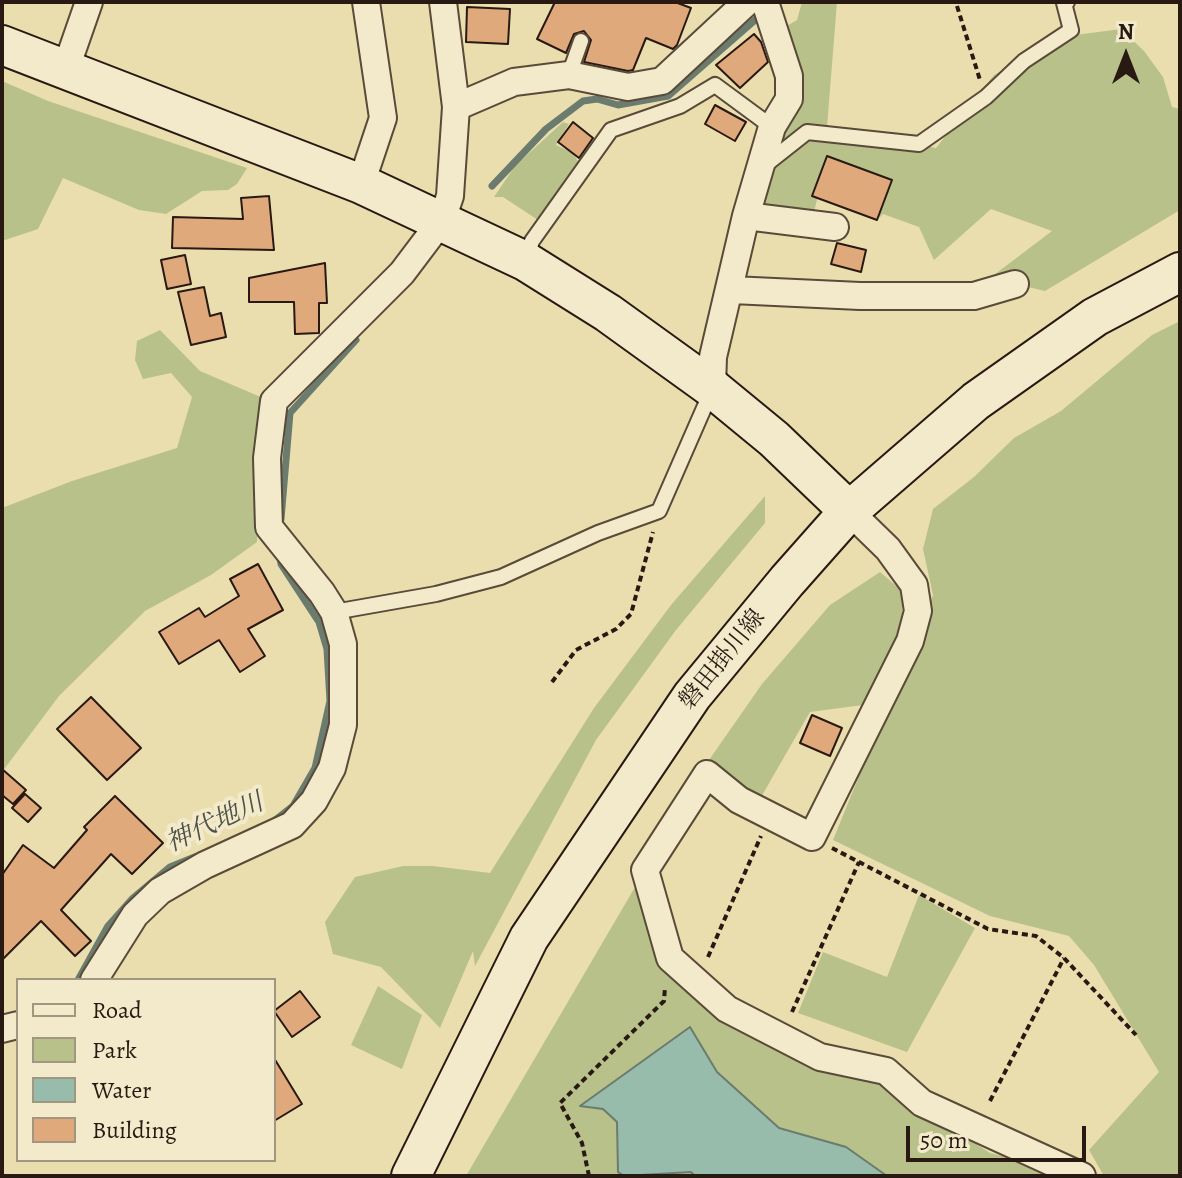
<!DOCTYPE html>
<html>
<head>
<meta charset="utf-8">
<style>
	body { margin:0 }
	#map { position:relative; width:1182px; height:1178px; overflow:hidden; background:#ebdeae; font-family:Alegreya,serif }
	canvas { display:block }
	.frame { position:absolute; inset:0; border:4px solid #281912; pointer-events:none }
	.legend { position:absolute; left:16px; top:978px; width:260px; height:184px; box-sizing:border-box; background:#f2eaca; border:2px solid #a19680; margin:0; padding:10px 14px; list-style:none; font-size:24px; color:#281912 }
	.legend li { display:flex; align-items:center; gap:16px; height:40px }
	.legend b { width:40px; border:2px solid #a19680 }
	.north { position:absolute; left:1086px; top:16px; width:80px; height:80px; -webkit-text-stroke:6px #f2eaca; paint-order:stroke; rotate:0deg; font-size:22px; font-weight:700; line-height:32px; text-align:center; color:#281912 }
	.north::after { content:''; display:block; margin:auto; width:28px; height:36px; background:#281912; clip-path:polygon(50% 0,100% 100%,50% 72%,0 100%) }
	.scale { position:absolute; left:906px; top:1126px; width:180px; height:36px; box-sizing:border-box; border:4px solid #281912; border-top:0; padding-left:10px; font-size:24px; line-height:28px; white-space:nowrap; color:#281912; -webkit-text-stroke:6px #f2eaca; paint-order:stroke }
</style>
</head>
<body>
<div id="map">
<canvas width="1182" height="1178"></canvas>
<div class="frame"></div>
<ul class="legend">
<li><b style="height:10px;background:#f2eaca"></b>Road</li>
<li><b style="height:22px;background:#b8c18a"></b>Park</li>
<li><b style="height:22px;background:#98bcab"></b>Water</li>
<li><b style="height:22px;background:#e0a97c"></b>Building</li>
</ul>
<div class="north">N</div>
<div class="scale">50 m</div>
</div>
<script>
const g = document.querySelector('canvas').getContext('2d');
g.lineJoin = 'round';
function paint(path, color) {
  g.fillStyle = color;
  g.fill(path, 'evenodd');
}
function shape(rows) {
  const path = new Path2D();
  for (const r of rows) {
    path.moveTo(r[0], r[1]);
    for (let i = 2; i < r.length; i += 2) path.lineTo(r[i], r[i + 1]);
  }
  return path;
}
function strokePath(path, color, width, dash) {
  g.strokeStyle = color;
  g.lineWidth = width;
  g.lineCap = dash ? 'butt' : 'round';
  g.setLineDash(dash || []);
  g.stroke(path);
}
function label(font, color, halo, rows, align = 'center') {
  g.font = font + ' Alegreya,"Noto Serif JP",serif';
  g.lineWidth = 8;
  g.setLineDash([]);
  g.textBaseline = 'middle';
  g.strokeStyle = halo;
  g.fillStyle = color;
  for (const [text, x, y, turn = 0] of rows) {
    g.save();
    g.translate(x, y);
    g.rotate((+turn || 0) * Math.PI / 180);
    g.textAlign = isNaN(turn) ? turn : align;
    if (halo) g.strokeText(text, 0, 0);
    g.fillText(text, 0, 0);
    g.restore();
  }
}
paint(shape([
	[802,2,837,2,827,127,936,148,994,75,1068,36,1121,29,1144,51,1163,77,1172,107,1180,109,1180,210,1045,291,990,278,1052,231,991,209,934,260,919,227,883,214,878,219,892,180,827,158,814,212,746,216,789,83,773,34,797,20],
	[2,81,48,101,247,168,237,184,228,190,202,191,166,214,139,210,63,178,38,229,2,241],
	[563,122,569,124,556,145,573,153,580,165,550,213,538,220,503,197,494,197,515,166],
	[1180,321,1180,1176,1104,1176,1089,1150,1159,1072,1094,965,1069,936,990,916,833,840,933,595,923,549,933,509,974,477,1014,438,1061,411,1152,335],
	[160,330,200,371,263,398,257,446,257,542,211,575,145,611,59,696,2,772,2,508,72,481,177,448,192,397,171,373,143,379,135,360,137,341],
	[765,496,765,523,676,630,596,740,475,966,473,951,440,1028,381,967,333,954,325,922,355,877,403,866,433,866,490,873,594,708,671,605],
	[880,572,901,590,903,620,880,683,863,705,810,712,760,799,743,792,709,760,762,684,830,605],
	[645,870,666,966,875,1080,990,1153,1047,1166,1061,1176,466,1176],
	[919,895,975,928,907,1052,798,1013,823,952,887,977],
	[378,986,422,1015,402,1069,351,1045]
]), '#b8c18a');
const water = shape([
	[690,1027,717,1072,779,1128,846,1147,887,1176,695,1176,691,1172,624,1176,618,1172,617,1122,603,1109,580,1106,690,1027]
]);
paint(water, '#98bcab');
strokePath(water, '#6b7b6e', 2);
strokePath(shape([
	[492,186,546,129,583,101,597,99,618,105,668,96,755,20],
	[281,519,290,413,356,340],
	[274,821,293,806,315,768,330,701,327,649,319,622,281,564,280,555],
	[78,980,108,926,132,899,170,867,197,856]
]), '#6b7b6e', 7);
const building = shape([
	[555,2,675,2,691,8,677,45,673,49,646,38,633,70,628,71,584,62,591,40,584,31,574,34,566,53,537,39,555,2],
	[467,7,510,9,508,44,466,42,467,7],
	[754,34,761,42,768,62,740,88,716,65,754,34],
	[715,105,746,122,735,141,705,124,715,105],
	[573,122,593,138,579,158,558,142,573,122],
	[827,156,892,180,877,220,812,196,827,156],
	[269,196,274,250,172,248,173,217,243,219,241,198,269,196],
	[837,243,866,250,861,272,831,264,837,243],
	[185,255,191,284,167,289,161,260,185,255],
	[325,263,327,303,319,303,319,333,295,334,294,302,249,302,249,278,325,263],
	[204,287,210,316,221,313,226,337,191,345,178,292,204,287],
	[258,564,283,610,248,629,265,656,240,672,219,640,179,664,159,632,199,608,205,617,239,596,230,579,258,564],
	[91,697,141,748,107,780,57,729,91,697],
	[812,715,842,728,830,756,800,743,812,715],
	[2,769,26,790,13,804,2,795,2,769],
	[25,794,41,808,28,822,12,808,25,794],
	[115,796,163,843,132,874,111,854,61,910,91,941,75,956,41,921,2,960,2,875,23,845,54,868,87,830,84,827,115,796],
	[300,991,320,1017,292,1037,274,1011,300,991],
	[274,1058,302,1104,274,1121,274,1058]
]);
paint(building, '#e0a97c');
strokePath(building, '#281912', 2);
const lane = shape([
	[569,75,581,41],
	[764,166,807,132,919,144,986,97,1024,61,1071,30,1064,3,1067,2],
	[526,259,532,241,611,130,680,106,715,85,772,127],
	[334,612,436,594,501,577,598,533,659,511,711,392]
]);
const street = shape([
	[65,71,89,2],
	[456,107,514,82,569,75,628,87,662,81,747,2],
	[361,184,383,118,366,2],
	[746,216,835,227],
	[732,290,860,296,974,296,1015,284],
	[712,388,713,357,746,216,772,127,789,99,789,76,765,2],
	[849,511,888,549,914,585,918,611,910,641,812,837,739,800,707,774,645,870,670,958,727,1009,820,1057,886,1071,922,1103,1082,1176],
	[94,980,135,915,160,891,205,865,292,825,314,801,332,768,343,725,343,644,334,612,322,593,269,527,267,458,274,401,402,273,442,220,450,196,456,107,443,2],
	[2,1029,18,1025]
]);
const secondary = shape([
	[2,45,361,184,525,261,608,313,712,388,774,439,849,511],
	[411,1176,529,938,692,696,787,581,849,511,976,401,1095,317,1180,272]
]);
strokePath(lane, '#594a39', 18);
strokePath(street, '#594a39', 30);
strokePath(secondary, '#281912', 42);
strokePath(shape([
	[957,6,980,80],
	[552,682,576,650,616,629,631,614,653,532],
	[832,848,988,929,1036,936,1064,958,1136,1035],
	[708,957,761,836],
	[792,1012,859,862],
	[990,1101,1064,958],
	[589,1176,582,1143,560,1103,664,1001,665,987]
]), '#281912', 4, [6, 4]);
strokePath(lane, '#f2eaca', 14);
strokePath(street, '#f2eaca', 26);
strokePath(secondary, '#f2eaca', 38);
label('24px', '#281912', '#f2eaca', [
	["磐田掛川線",723,660,-51]
]);
label('italic 26px', '#4f5248', '#f2eaca', [
	["神代地川",215,824,-25]
]);
</script>
</body>
</html>
